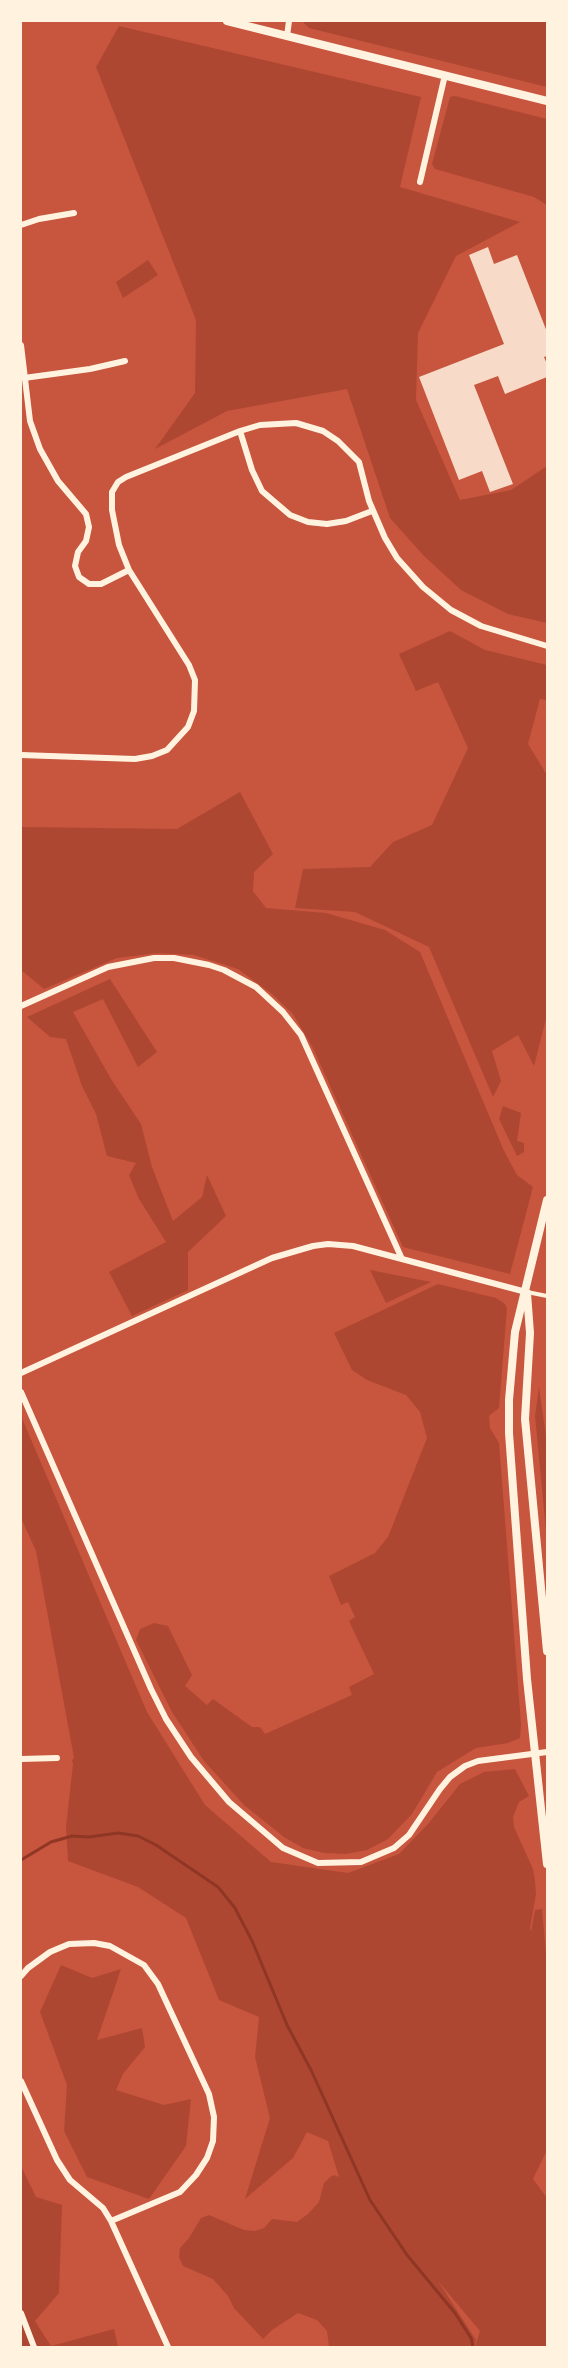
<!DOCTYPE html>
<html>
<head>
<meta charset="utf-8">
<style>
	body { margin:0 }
	#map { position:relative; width:568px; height:2368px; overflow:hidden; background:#c8553d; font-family:"DM Sans",sans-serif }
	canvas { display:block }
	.frame { position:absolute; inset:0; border:22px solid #fff3e0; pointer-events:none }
</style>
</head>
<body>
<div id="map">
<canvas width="568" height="2368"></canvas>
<div class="frame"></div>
</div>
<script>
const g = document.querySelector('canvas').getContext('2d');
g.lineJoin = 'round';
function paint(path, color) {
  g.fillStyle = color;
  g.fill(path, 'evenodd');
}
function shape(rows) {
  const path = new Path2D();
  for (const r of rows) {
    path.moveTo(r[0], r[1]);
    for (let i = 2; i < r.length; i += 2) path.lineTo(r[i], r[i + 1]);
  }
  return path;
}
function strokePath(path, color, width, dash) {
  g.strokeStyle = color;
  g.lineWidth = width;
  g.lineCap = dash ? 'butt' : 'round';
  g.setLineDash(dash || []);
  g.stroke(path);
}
paint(shape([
	[302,21,547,21,547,87,309,28],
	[119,26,421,97,400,187,520,222,456,256,418,333,416,400,460,500,511,490,547,466,547,623,508,614,461,590,424,556,390,518,347,389,227,411,155,449,195,393,196,320,96,67],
	[455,96,547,119,547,205,534,197,435,169,432,164,450,97],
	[148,260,158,275,123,298,116,282],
	[450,631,485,650,547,665,547,700,540,699,528,744,547,775,547,1015,534,1066,518,1035,492,1051,501,1081,493,1097,429,947,355,912,295,908,303,869,370,867,393,842,432,825,468,748,438,682,416,691,399,654],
	[240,792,273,854,254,872,253,891,266,908,326,913,385,930,420,952,504,1151,517,1175,533,1187,510,1274,403,1247,313,1048,293,1014,272,994,238,969,194,955,158,953,117,958,44,989,21,970,21,827,177,829],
	[110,979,157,1052,138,1067,103,999,73,1012,111,1079,141,1124,152,1167,173,1221,202,1197,207,1175,226,1216,188,1252,188,1290,132,1316,109,1272,166,1242,139,1199,129,1175,136,1163,107,1156,96,1114,82,1086,66,1039,50,1037,27,1017],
	[503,1106,521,1113,517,1141,524,1143,524,1152,517,1156,499,1119],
	[370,1270,431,1282,386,1303],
	[438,1284,496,1298,504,1303,507,1308,499,1408,489,1416,490,1428,499,1443,521,1724,520,1738,508,1743,476,1748,437,1772,412,1814,388,1839,367,1850,346,1854,324,1853,303,1848,284,1837,244,1805,204,1761,172,1712,136,1640,140,1629,154,1623,168,1626,192,1675,185,1686,207,1705,213,1699,252,1727,260,1727,265,1734,352,1695,349,1687,374,1674,349,1621,355,1617,348,1602,341,1605,329,1576,375,1553,388,1537,427,1438,420,1412,406,1395,367,1380,352,1370,334,1333],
	[539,1387,547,1443,547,1541,535,1416],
	[21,1416,147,1712,205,1805,271,1862,348,1873,399,1854,428,1824,460,1784,484,1772,515,1769,529,1796,519,1802,513,1817,514,1827,533,1869,535,1881,536,1894,530,1928,531,1932,535,1910,542,1909,547,1965,547,2150,533,2179,547,2198,547,2347,475,2347,480,2331,438,2281,476,2340,474,2347,329,2347,327,2331,317,2320,298,2313,272,2330,263,2339,234,2308,228,2296,213,2279,183,2266,179,2257,180,2248,189,2238,201,2218,209,2215,244,2230,255,2231,264,2228,272,2219,297,2222,308,2214,319,2202,324,2183,329,2178,334,2175,339,2177,328,2141,307,2132,293,2158,245,2199,270,2118,255,2057,259,2017,219,2000,186,1918,138,1887,68,1861,66,1827,73,1764,72,1760,74,1758,36,1551,21,1518],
	[61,1965,92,1978,121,1969,97,2040,142,2028,145,2047,123,2074,116,2090,164,2105,191,2099,186,2146,149,2199,87,2177,64,2131,67,2085,40,2012],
	[21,2166,36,2197,62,2205,59,2293,35,2321,51,2346,114,2329,118,2347,21,2347]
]), '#ae4732');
strokePath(shape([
	[21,1860,51,1842,72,1836,89,1837,118,1833,138,1836,156,1845,218,1887,235,1908,253,1943,287,2025,311,2070,370,2200,407,2255,455,2313,471,2338,473,2347]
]), '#8f3625', 3);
paint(shape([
	[488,247,494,264,517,255,547,332,547,356,544,357,547,364,547,377,505,394,498,376,474,385,513,484,490,492,482,471,459,480,419,377,504,344,469,255]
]), '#f7dbc8');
strokePath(shape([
	[527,1292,547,1296]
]), '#fff3e0', 4);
strokePath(shape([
	[287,36,289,21],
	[420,182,445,75],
	[21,225,39,219,74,213],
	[21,345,30,421,40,449,58,481,86,514,89,527,86,541,78,552,75,566,79,577,89,584,101,584,129,570],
	[24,378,90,369,125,361],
	[240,431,252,470,262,491,290,515,308,522,327,524,346,521,372,511],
	[21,755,135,759,152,756,167,750,188,727,194,711,195,680,189,665,129,570,119,545,112,510,112,492,118,482,126,477,240,431,260,425,296,423,323,431,338,441,359,462,369,501,385,538,397,558,423,587,451,610,481,626,547,646],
	[21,1006,108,967,154,958,174,958,209,965,224,970,256,987,283,1012,301,1035,402,1259],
	[21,1373,272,1258,313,1246,328,1244,353,1246,526,1292],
	[21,1392,151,1689,166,1719,191,1757,229,1802,283,1848,318,1863,361,1862,394,1848,409,1835,440,1789,450,1777,465,1766,478,1761,547,1752],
	[21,1759,57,1758],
	[21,1976,28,1968,50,1952,69,1944,94,1943,110,1946,144,1965,158,1984,209,2094,214,2117,213,2141,207,2158,196,2175,180,2192,111,2221,103,2208,70,2180,57,2160,21,2081],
	[111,2221,168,2347],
	[21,2313,34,2347]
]), '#fff3e0', 6);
strokePath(shape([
	[227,21,547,101],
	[547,1200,515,1332,509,1400,509,1433,527,1679,547,1864],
	[527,1293,530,1333,525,1419,547,1651]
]), '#fff3e0', 8);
</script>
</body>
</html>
